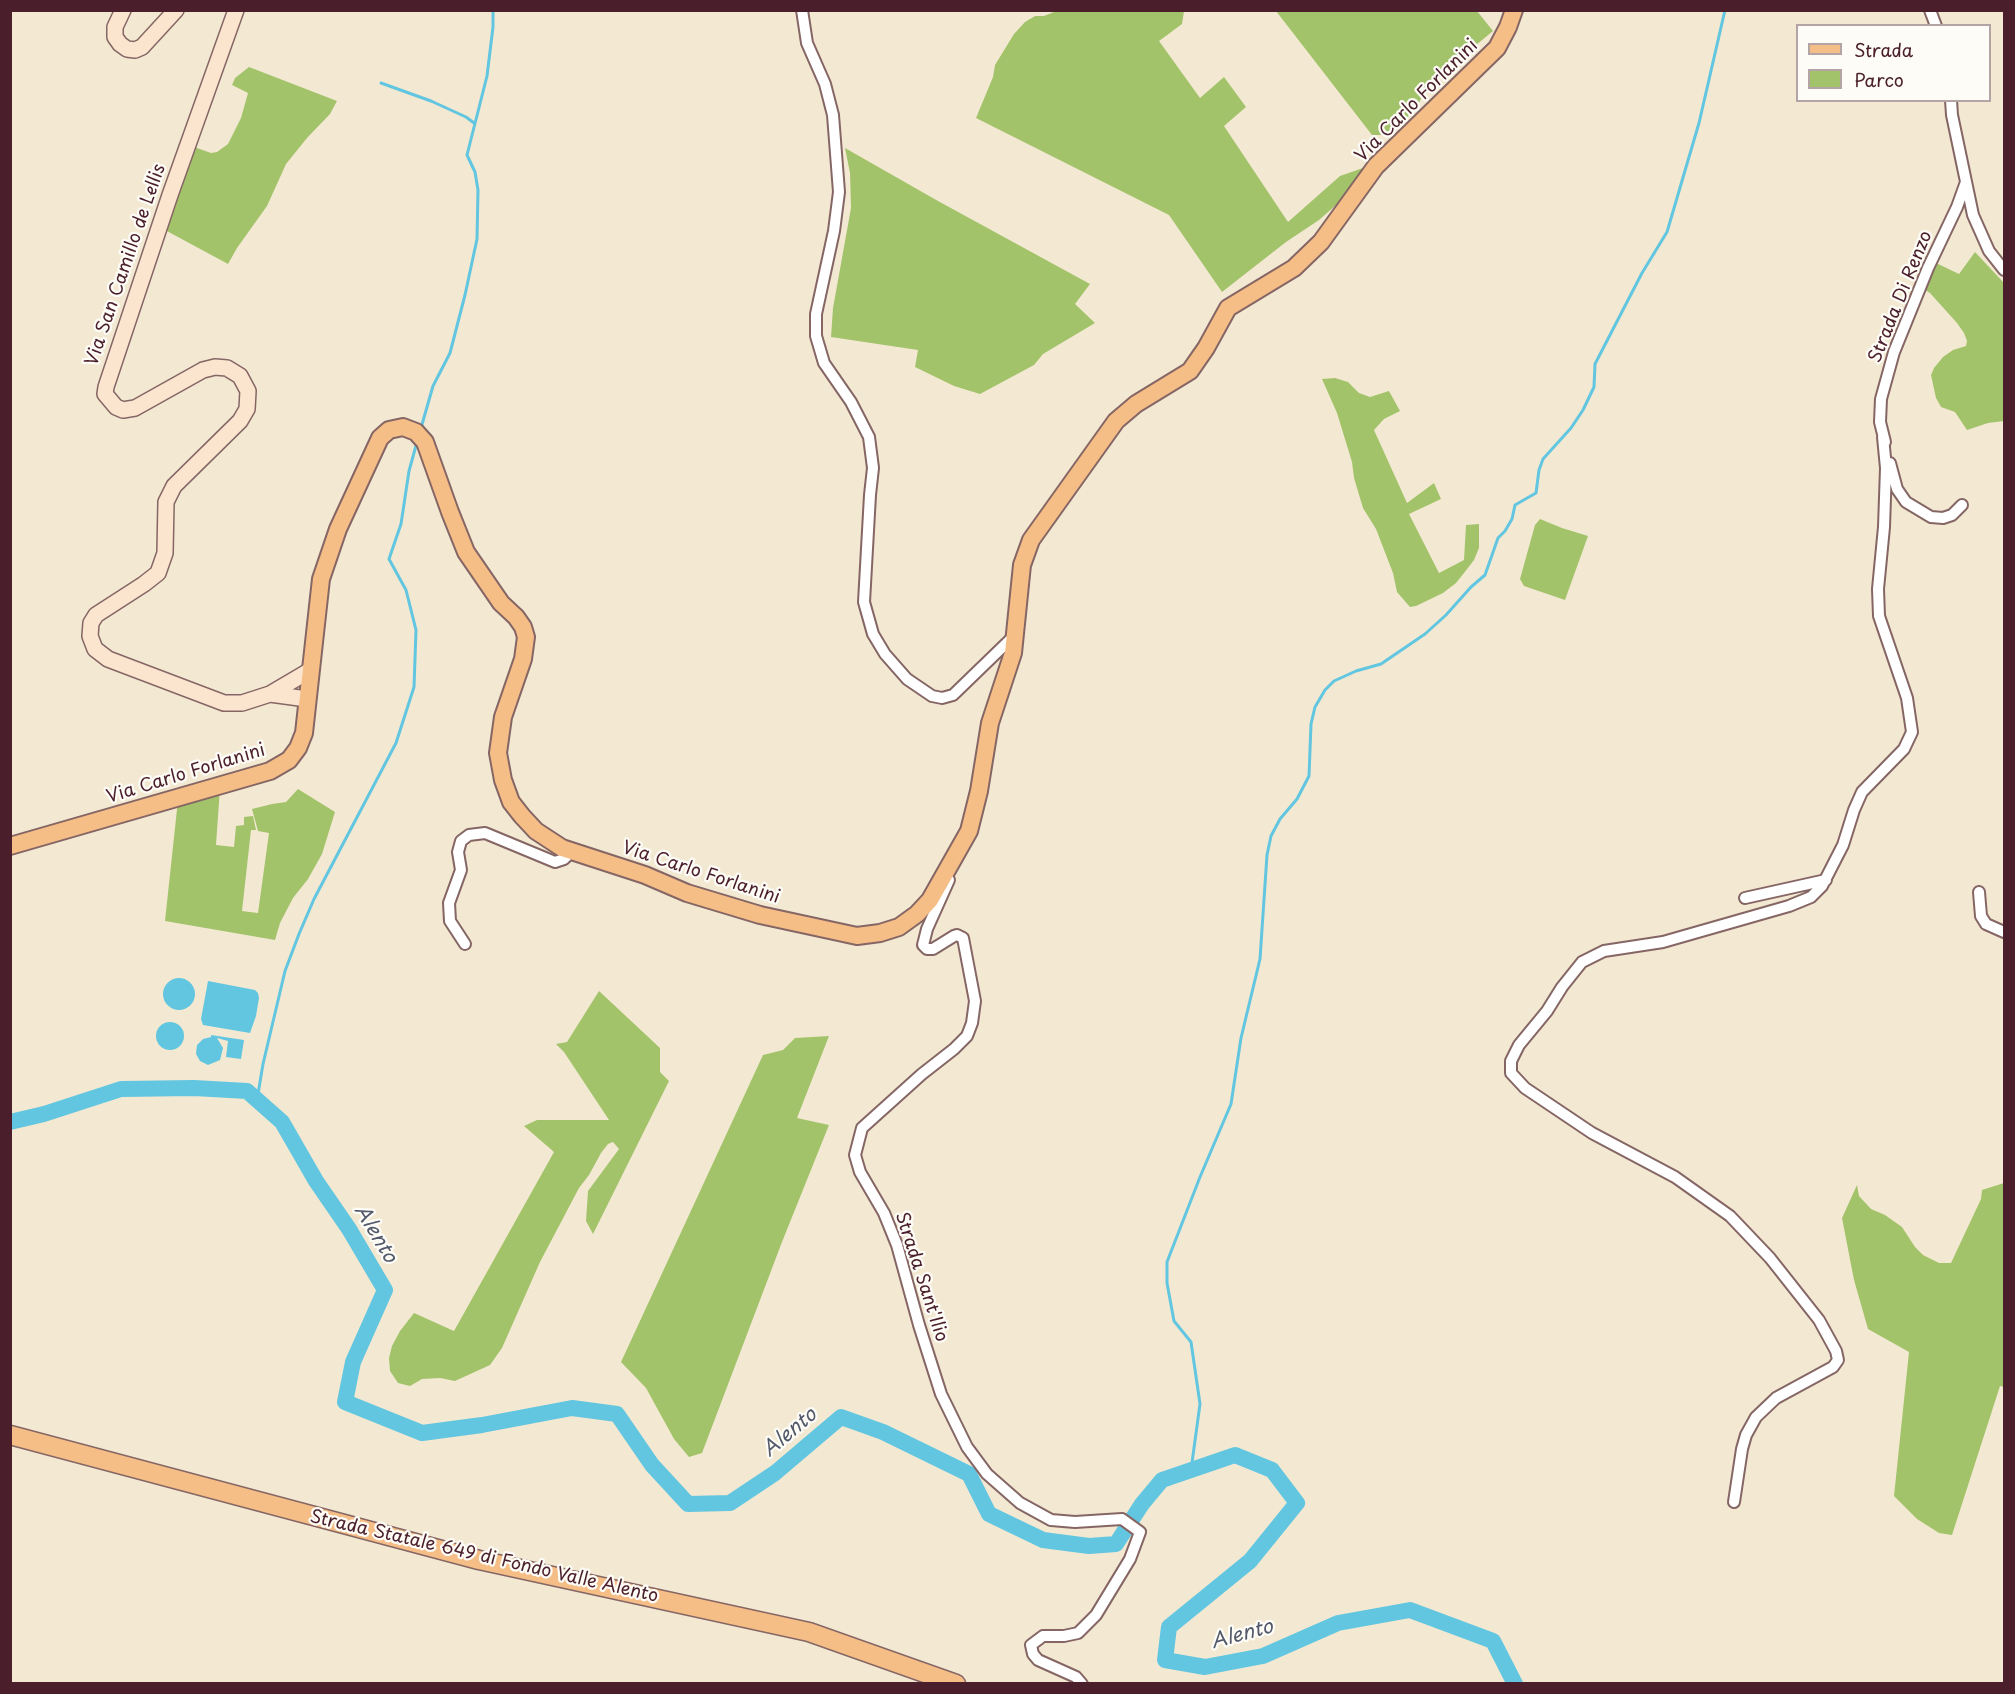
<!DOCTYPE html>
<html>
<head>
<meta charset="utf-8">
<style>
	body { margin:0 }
	#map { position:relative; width:2015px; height:1694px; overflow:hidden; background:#f3e9d2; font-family:"Playpen Sans",sans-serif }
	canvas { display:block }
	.frame { position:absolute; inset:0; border:12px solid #4a1f2b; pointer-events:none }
	.legend { position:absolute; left:1796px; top:24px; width:195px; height:78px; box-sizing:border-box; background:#fdfcf7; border:2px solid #b5a4a5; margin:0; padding:8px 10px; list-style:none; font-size:18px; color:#4a1f2b }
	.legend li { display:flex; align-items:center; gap:12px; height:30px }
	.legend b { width:30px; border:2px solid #b5a4a5 }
</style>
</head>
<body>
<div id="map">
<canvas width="2015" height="1694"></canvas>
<div class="frame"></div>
<ul class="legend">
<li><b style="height:8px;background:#f6be87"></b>Strada</li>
<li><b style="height:16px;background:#a3c36b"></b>Parco</li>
</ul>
</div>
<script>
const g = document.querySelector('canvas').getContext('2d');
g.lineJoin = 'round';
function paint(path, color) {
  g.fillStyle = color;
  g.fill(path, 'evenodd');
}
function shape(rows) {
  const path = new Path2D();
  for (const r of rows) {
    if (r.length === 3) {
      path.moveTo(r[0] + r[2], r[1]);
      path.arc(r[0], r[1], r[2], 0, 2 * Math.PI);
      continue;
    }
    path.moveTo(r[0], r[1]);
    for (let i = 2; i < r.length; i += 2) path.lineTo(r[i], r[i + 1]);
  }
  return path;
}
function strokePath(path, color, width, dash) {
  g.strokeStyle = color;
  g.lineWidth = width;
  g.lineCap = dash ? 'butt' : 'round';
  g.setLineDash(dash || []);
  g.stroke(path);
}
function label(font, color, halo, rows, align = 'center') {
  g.font = font + ' "Playpen Sans",sans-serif';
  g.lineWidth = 4.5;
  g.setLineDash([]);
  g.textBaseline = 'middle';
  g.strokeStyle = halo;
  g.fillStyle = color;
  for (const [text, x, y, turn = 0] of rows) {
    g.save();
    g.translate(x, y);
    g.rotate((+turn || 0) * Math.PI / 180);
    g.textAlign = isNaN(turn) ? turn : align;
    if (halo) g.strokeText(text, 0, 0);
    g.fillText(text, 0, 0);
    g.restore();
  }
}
paint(shape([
	[1059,10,1184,11,1182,24,1159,41,1200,98,1224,77,1246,107,1224,126,1288,222,1340,176,1363,168,1344,198,1319,220,1286,242,1222,292,1169,215,976,118,993,77,995,65,1014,34,1025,22,1035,16,1044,16],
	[1276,11,1477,11,1493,31,1430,83,1417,106,1400,125,1381,135,1372,135],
	[249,67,337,101,330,114,307,138,286,164,267,206,237,248,228,264,165,230,192,143,197,148,211,153,217,152,228,144,241,118,248,93,232,85,235,78],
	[845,148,938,201,1090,284,1075,304,1095,323,1043,354,1034,365,980,394,954,386,915,367,918,350,831,337,833,308,851,208,850,173],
	[1975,252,2004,283,2004,421,1988,423,1967,430,1955,412,1941,407,1936,398,1931,375,1934,368,1943,357,1953,350,1966,346,1967,341,1964,333,1957,323,1930,293,1922,288,1934,262,1959,274],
	[1335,378,1348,382,1359,393,1370,397,1389,391,1400,411,1384,419,1374,430,1407,503,1434,483,1441,499,1409,514,1439,573,1464,560,1466,525,1479,524,1479,548,1474,560,1464,573,1456,583,1443,593,1416,606,1410,607,1397,592,1393,573,1376,529,1363,508,1354,478,1352,462,1337,413,1322,379],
	[1540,519,1562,528,1588,536,1565,600,1524,586,1520,579,1535,525],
	[220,788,216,845,234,847,236,826,244,825,244,817,253,816,256,830,251,830,242,911,258,913,269,833,258,831,252,809,272,804,286,802,298,789,335,812,322,854,308,879,293,898,280,923,275,940,165,921,178,800],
	[599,991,660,1048,660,1072,669,1081,593,1234,586,1221,588,1191,619,1149,613,1142,608,1144,601,1153,589,1175,579,1188,540,1262,502,1348,490,1365,455,1381,440,1378,422,1379,410,1386,398,1383,390,1371,389,1358,392,1346,400,1331,414,1313,454,1331,554,1152,524,1126,537,1120,609,1120,564,1052,556,1044,567,1042],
	[829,1036,797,1118,829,1125,782,1242,702,1453,689,1457,674,1439,646,1388,621,1362,763,1055,783,1050,795,1038],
	[2004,1183,2004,1387,2000,1386,1952,1535,1939,1533,1917,1519,1894,1496,1909,1352,1868,1329,1854,1280,1842,1218,1857,1185,1859,1196,1871,1209,1885,1215,1902,1227,1915,1247,1923,1255,1939,1263,1951,1263,1981,1199,1982,1190]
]), '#a3c36b');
paint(shape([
	[179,994,16],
	[208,981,255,990,258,993,259,998,256,1016,250,1033,203,1025,201,1019],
	[170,1036,14],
	[211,1035,244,1040,241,1059,226,1057,228,1041,217,1038,223,1048,220,1060,208,1065,200,1061,196,1054,197,1045,203,1039,211,1037]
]), '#62c6e0');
strokePath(shape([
	[381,83,431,101,466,117,474,123],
	[421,428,433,386,450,353,465,295,477,239,478,190,475,172,467,155,487,76,493,27,493,10],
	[257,1100,263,1064,285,971,299,934,314,899,396,743,414,687,416,630,406,590,389,559,401,524,409,471,417,442],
	[1191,1470,1200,1404,1191,1342,1174,1321,1167,1283,1167,1262,1200,1177,1231,1104,1241,1038,1260,959,1267,855,1271,836,1280,819,1297,799,1309,776,1311,724,1315,707,1325,690,1334,681,1356,671,1381,664,1425,634,1446,615,1471,587,1485,575,1498,538,1505,531,1512,519,1515,505,1536,493,1539,470,1543,459,1571,428,1583,410,1594,387,1595,364,1642,273,1667,232,1699,123,1725,10]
]), '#62c6e0', 3);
strokePath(shape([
	[10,1122,44,1114,121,1089,194,1088,247,1091,282,1122,316,1181,349,1229,385,1290,353,1362,345,1402,422,1433,482,1425,572,1408,617,1414,652,1465,688,1504,730,1503,775,1473,841,1417,883,1432,969,1474,989,1514,1043,1540,1089,1546,1116,1544,1142,1504,1162,1480,1235,1455,1272,1470,1297,1503,1250,1561,1169,1627,1165,1660,1205,1667,1263,1656,1338,1623,1410,1610,1493,1641,1515,1684]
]), '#62c6e0', 16);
const minor = shape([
	[802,10,807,43,825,84,833,115,839,192,834,231,816,314,816,336,824,363,851,402,869,437,873,468,870,495,864,602,873,634,885,654,907,679,932,696,942,698,953,695,1015,635],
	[1930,10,1936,26],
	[1951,100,1952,115,1973,215,1989,251,2004,270],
	[1885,442,1880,422,1881,399,1894,352,1928,268,1957,207,1966,182],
	[1890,463,1897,489,1906,502,1931,517,1943,518,1952,515,1962,505],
	[949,880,927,929,923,945,927,949,933,949,954,936,957,935,963,938,975,1001,972,1023,967,1036,954,1049,922,1074,862,1128,855,1155,860,1172,884,1213,897,1245,919,1325,941,1394,967,1447,987,1474,1020,1503,1051,1520,1075,1522,1122,1519,1140,1532,1130,1559,1096,1615,1078,1633,1064,1636,1043,1636,1031,1645,1033,1654,1038,1660,1076,1677,1082,1684],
	[1979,892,1981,916,1986,924,2004,932],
	[1745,898,1826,880],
	[465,944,450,921,449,903,461,870,458,852,461,841,469,835,485,833,555,862,564,859,572,851],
	[1734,1502,1742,1449,1746,1435,1756,1417,1776,1398,1833,1367,1838,1360,1836,1351,1819,1320,1770,1258,1730,1216,1675,1177,1592,1133,1525,1088,1511,1073,1511,1061,1519,1045,1547,1011,1562,987,1582,962,1604,951,1663,942,1789,906,1811,897,1822,886,1843,845,1854,810,1862,792,1904,749,1912,732,1907,698,1879,616,1878,589,1884,527,1886,468,1883,437]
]);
const secondary = shape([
	[123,10,115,27,115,37,120,44,127,49,135,50,142,47,176,10],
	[236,10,170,195,106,387,105,394,116,407,123,410,135,408,203,370,215,367,227,368,240,376,248,391,247,409,240,421,174,486,166,502,165,553,158,573,144,584,96,615,91,623,90,636,95,649,108,659,224,703,242,703,270,694,309,671],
	[270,694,307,699]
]);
const primary = shape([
	[10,846,270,771,289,760,298,748,304,733,321,579,338,529,380,438,389,430,403,427,416,432,425,442,450,512,466,552,501,603,516,617,523,627,526,637,523,659,503,717,498,753,503,780,511,802,522,816,536,831,562,848,645,875,687,893,760,915,857,936,880,933,899,927,917,914,930,900,969,831,979,791,990,723,1013,653,1022,565,1031,540,1116,421,1136,404,1190,371,1206,348,1228,308,1294,268,1321,242,1376,166,1497,48,1508,27,1514,10]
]);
const trunk = shape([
	[10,1435,479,1560,809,1632,956,1684]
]);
strokePath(minor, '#856665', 14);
strokePath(secondary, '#856665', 18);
strokePath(primary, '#856665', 20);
strokePath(trunk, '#856665', 21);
strokePath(minor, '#fff', 10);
strokePath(secondary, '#fbe5cf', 15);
strokePath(primary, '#f6be87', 16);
strokePath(trunk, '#f6be87', 18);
label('18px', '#4a1f2b', '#fdfcf7', [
	["Via Carlo Forlanini",1417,101,-45],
	["Via San Camillo de Lellis",126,265,-71],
	["Strada Di Renzo",1901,297,-68],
	["Via Carlo Forlanini",186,774,-17],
	["Via Carlo Forlanini",701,873,18],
	["Strada Sant'Ilio",921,1277,72],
	["Strada Statale 649 di Fondo Valle Alento",484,1557,13]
]);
label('italic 20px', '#52596a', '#fdfcf7', [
	["Alento",375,1234,59],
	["Alento",790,1433,-40],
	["Alento",1242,1635,-15]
]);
</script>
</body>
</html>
